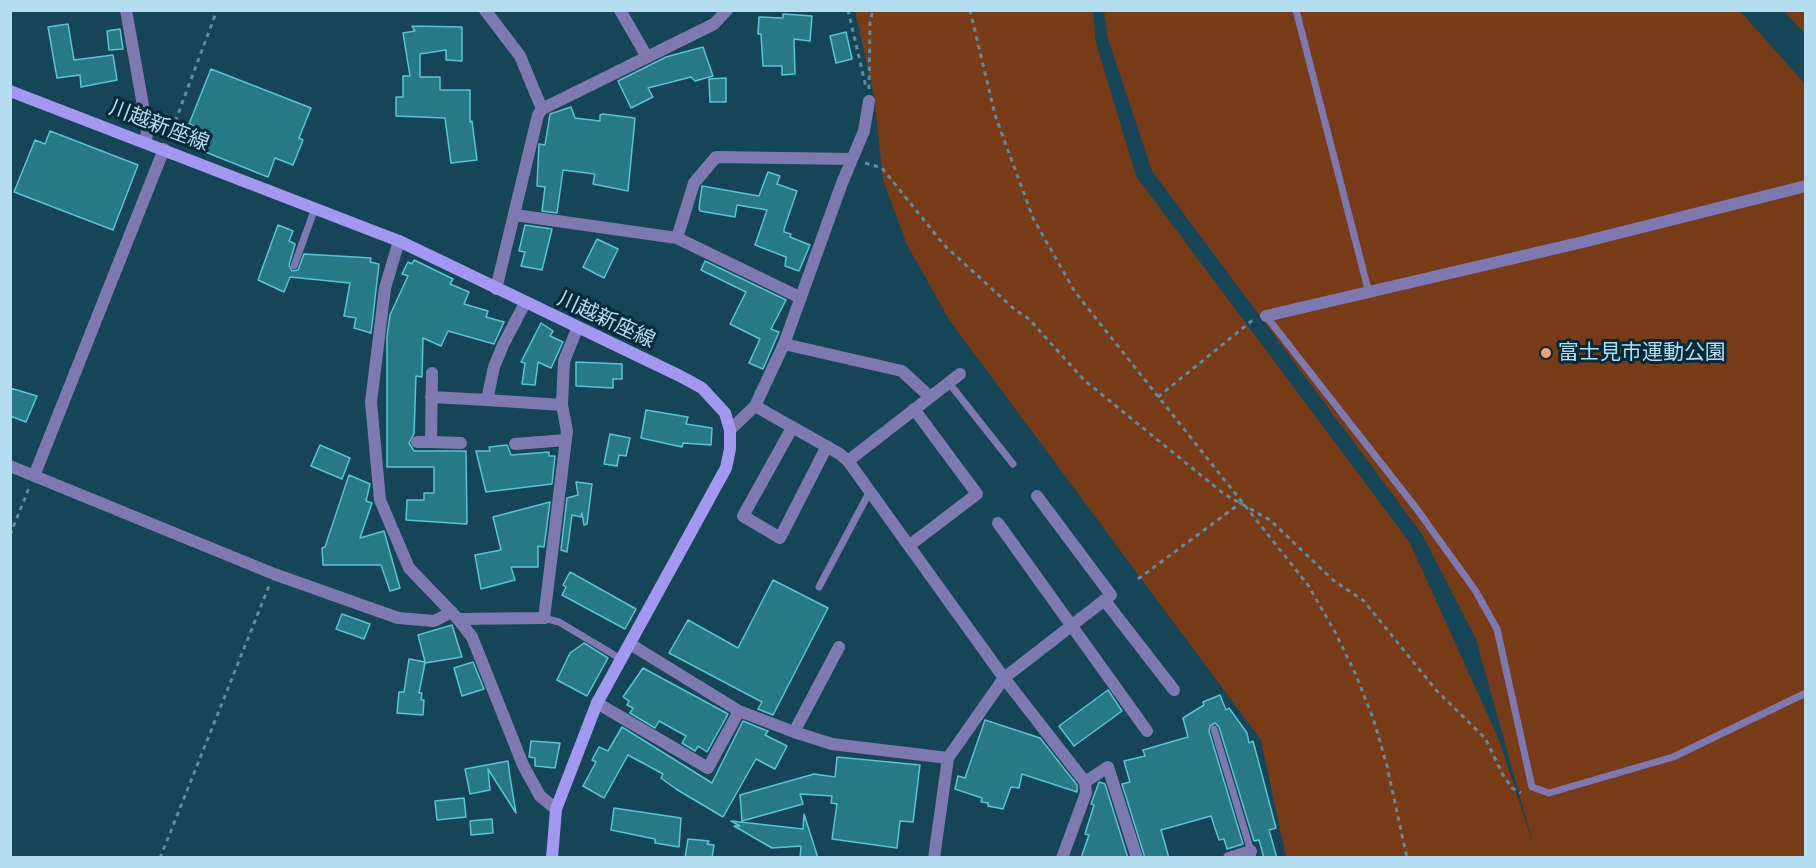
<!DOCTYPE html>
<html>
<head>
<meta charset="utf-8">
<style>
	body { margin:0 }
	#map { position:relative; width:1816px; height:868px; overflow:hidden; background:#174558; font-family:"PT Sans Narrow",sans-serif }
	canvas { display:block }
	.frame { position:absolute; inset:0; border:12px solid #b5ddf0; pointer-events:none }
</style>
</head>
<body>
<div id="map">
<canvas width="1816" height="868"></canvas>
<div class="frame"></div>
</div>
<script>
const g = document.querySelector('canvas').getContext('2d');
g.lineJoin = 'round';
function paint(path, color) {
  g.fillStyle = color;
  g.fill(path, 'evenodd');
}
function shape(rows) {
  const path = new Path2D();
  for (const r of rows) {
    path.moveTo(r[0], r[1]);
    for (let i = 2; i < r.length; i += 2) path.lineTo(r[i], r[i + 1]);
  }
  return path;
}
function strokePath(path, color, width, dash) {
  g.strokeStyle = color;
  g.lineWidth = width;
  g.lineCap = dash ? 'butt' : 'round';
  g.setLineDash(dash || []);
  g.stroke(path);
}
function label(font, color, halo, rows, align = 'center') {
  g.font = font + ' "PT Sans Narrow","Noto Sans JP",sans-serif';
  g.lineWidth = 6;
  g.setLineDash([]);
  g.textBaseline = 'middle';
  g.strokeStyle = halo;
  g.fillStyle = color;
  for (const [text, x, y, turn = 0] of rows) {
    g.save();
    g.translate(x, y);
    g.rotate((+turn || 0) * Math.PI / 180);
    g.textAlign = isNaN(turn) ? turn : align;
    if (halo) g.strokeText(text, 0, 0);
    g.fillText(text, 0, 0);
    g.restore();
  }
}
paint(shape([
	[855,11,1093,11,1096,43,1136,176,1410,543,1499,740,1534,847,1476,639,1422,534,1152,171,1108,39,1104,11,1740,11,1805,84,1805,857,1286,857,1261,740,950,321,907,245,883,180,874,95],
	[1784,11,1805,11,1805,34]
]), '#773b17');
const building = shape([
	[783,14,812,16,810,41,794,39,795,74,782,75,782,66,763,66,761,34,758,34,759,17,783,18,783,14],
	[68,24,74,60,113,55,117,80,81,87,80,75,57,78,48,27,68,24],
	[412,26,462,27,462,61,446,60,446,50,420,54,420,77,440,77,440,90,470,90,470,122,472,121,477,160,451,163,445,118,396,116,396,97,403,97,403,76,410,76,403,33,415,31,412,26],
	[120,29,123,49,109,50,107,31,120,29],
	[846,32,852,59,836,63,830,36,846,32],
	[703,47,713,76,695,81,691,77,648,88,653,97,631,108,618,81,666,57,703,47],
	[211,69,311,108,299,138,303,140,293,165,275,158,268,177,188,145,196,127,189,124,211,69],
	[726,78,726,102,710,102,709,79,726,78],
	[571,107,575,118,600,121,600,115,603,114,635,118,628,191,593,184,595,174,563,170,557,213,542,211,545,187,537,186,539,144,545,145,550,114,571,107],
	[50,131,138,165,113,230,14,192,35,140,45,144,50,131],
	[768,172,780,176,777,184,797,191,784,229,784,232,791,234,790,237,810,245,799,271,785,266,786,257,755,245,767,210,737,205,735,217,700,211,699,208,702,186,759,196,768,172],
	[278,225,293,231,289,241,295,244,289,265,292,271,298,270,304,254,371,258,370,262,379,264,371,333,354,328,356,318,344,316,350,283,290,277,284,292,258,280,278,225],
	[525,225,552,229,542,270,521,266,525,252,519,251,525,225],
	[597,239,618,249,604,278,583,267,597,239],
	[414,260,453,279,450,284,469,292,464,304,488,311,486,317,504,322,494,344,448,331,441,346,423,338,422,377,416,376,414,434,409,443,414,451,466,451,467,524,406,520,407,500,424,500,424,493,434,493,434,467,387,467,387,336,390,315,408,276,402,274,408,262,412,264,414,260],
	[705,261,786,300,771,329,779,332,763,369,749,363,760,339,730,324,746,292,701,270,705,261],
	[541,323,553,331,550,336,563,342,551,368,538,362,535,385,522,384,525,363,521,362,541,323],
	[576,362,622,364,622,379,613,379,613,388,576,386,576,362],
	[10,388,37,396,26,422,10,416,10,388],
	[646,410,688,417,686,424,712,428,711,445,683,443,682,447,641,438,646,410],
	[610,434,630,438,626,456,619,455,617,466,604,464,610,434],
	[320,445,350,458,342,479,311,466,320,445],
	[507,445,511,455,549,452,549,456,555,456,552,484,486,492,476,451,490,451,489,447,507,445],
	[349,475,370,484,366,501,372,503,360,538,384,531,400,588,390,591,381,565,323,565,322,548,325,547,349,475],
	[576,482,592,484,587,524,584,525,582,513,581,517,572,515,567,552,561,550,567,498,578,495,576,482],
	[550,502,544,547,538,546,538,567,511,567,515,580,481,589,475,555,501,550,493,517,550,502],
	[570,572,636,609,625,629,562,595,566,587,563,585,570,572],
	[773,580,828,608,773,715,758,709,762,702,669,653,688,620,738,648,773,580],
	[342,614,370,624,364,639,336,629,342,614],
	[452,625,462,657,425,663,419,693,422,693,421,700,424,700,423,715,397,713,399,692,404,692,409,659,425,662,418,635,452,625],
	[584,643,608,658,587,696,557,680,570,653,584,643],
	[473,662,484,689,462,696,454,668,473,662],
	[643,668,728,714,707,752,698,746,695,751,682,743,686,736,659,721,655,728,630,713,633,708,627,705,629,701,623,697,643,668],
	[1108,690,1122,711,1074,746,1059,726,1108,690],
	[1220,695,1226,710,1229,708,1247,733,1249,743,1253,741,1276,828,1269,830,1277,858,1264,858,1259,840,1254,841,1219,727,1215,723,1210,726,1209,731,1243,844,1227,849,1224,839,1219,840,1211,816,1161,830,1169,858,1145,858,1122,784,1130,782,1124,761,1145,756,1143,750,1188,737,1183,718,1204,705,1203,702,1220,695],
	[985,720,1040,738,1077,785,1077,792,1022,774,1019,788,1011,787,1003,809,988,806,988,803,981,802,982,798,955,789,958,776,965,778,985,720],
	[743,721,765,730,768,731,765,735,787,746,775,769,756,759,723,817,676,789,661,778,663,774,628,755,604,798,583,786,596,762,592,760,599,747,608,751,622,727,712,783,743,721],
	[531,741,560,743,555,768,535,766,535,758,529,757,531,741],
	[837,757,920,765,913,822,900,821,897,848,832,839,837,804,831,803,832,796,800,794,803,804,742,821,740,795,814,774,835,777,837,757],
	[508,761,510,777,516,813,488,769,490,790,470,794,465,769,508,761],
	[1099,782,1105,784,1128,858,1081,858,1089,835,1085,834,1094,805,1091,804,1099,782],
	[464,798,466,817,437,820,435,801,464,798],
	[614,808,681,818,679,847,655,843,655,839,611,830,614,808],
	[804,814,818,858,800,858,801,846,772,848,734,826,740,826,731,821,803,829,804,814],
	[492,819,493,833,471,835,470,821,492,819],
	[688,839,709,841,707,844,714,845,712,858,685,858,688,839]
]);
paint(building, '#277985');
strokePath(building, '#5bc3d3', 1.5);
strokePath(shape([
	[848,10,866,87],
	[970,10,995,115,1033,218,1075,292,1308,585,1335,632,1356,675,1374,721,1387,766,1407,858],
	[869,89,870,22,873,10],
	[169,138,217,10],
	[865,163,882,168,944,245,1014,309,1029,319,1084,380,1224,494,1270,520,1333,580,1364,601,1436,690,1485,738,1503,775,1512,788,1521,793],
	[1158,397,1254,319],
	[10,535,29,488],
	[1138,579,1242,502],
	[160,858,269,586]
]), '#608b9e', 3, [4.5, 4.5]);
strokePath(shape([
	[1296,10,1369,293],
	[294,266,315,208],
	[1266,316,1416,508,1475,590,1497,629,1532,787,1549,793,1673,757,1806,693],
	[949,383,1013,464],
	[819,587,870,491],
	[544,618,559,622,621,659],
	[1214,729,1253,858]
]), '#7f79b1', 7);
strokePath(shape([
	[126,10,147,128,146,142],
	[485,10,520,56,542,109],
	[620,10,647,57],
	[515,215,677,238,801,298],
	[677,238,694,183,716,157,851,159],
	[399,241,385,288,371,402,380,500,409,568,458,619,472,637,523,765,540,796,556,809],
	[496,289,538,115,542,109,714,24,727,10],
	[525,303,503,345,494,367,487,400,562,405],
	[1266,316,1583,242,1806,186],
	[784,344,902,371,930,397],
	[431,397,487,400],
	[755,406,840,454,848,461,1004,678,1085,782,1086,793,1062,858],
	[792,428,743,516,780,538,826,448],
	[730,430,755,406,784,344,842,183,864,131,869,101],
	[417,442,431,442,432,373],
	[431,442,461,443],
	[515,444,566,440],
	[848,461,960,374],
	[10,466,274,574,398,618,434,621,452,612],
	[34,476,164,149],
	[998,523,1147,731],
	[910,545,977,494,914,409],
	[1105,601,1174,690],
	[458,619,544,618,567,431,562,405,564,361,577,329],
	[630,644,739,711,794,732,832,744,948,758],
	[597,703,708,768,739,711],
	[794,732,839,647],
	[1085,782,1108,767,1137,858],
	[934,858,948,758,1004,678,1111,595,1037,496],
	[1229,858,1251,851]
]), '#7f79b1', 12);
strokePath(shape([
	[10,91,399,241,680,376,702,388,725,413,730,430,730,449,726,468,597,703,556,809,552,858]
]), '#a398f1', 12);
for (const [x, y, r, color] of [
	[1546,353,6,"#f0a279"]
]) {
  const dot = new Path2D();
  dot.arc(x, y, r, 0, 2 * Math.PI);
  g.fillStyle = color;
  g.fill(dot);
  strokePath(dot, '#042a39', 2);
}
label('21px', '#b5ddf0', '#042a39', [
	["川越新座線",159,126,21],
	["川越新座線",606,320,25]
]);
label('21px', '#b5ddf0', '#042a39', [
	["富士見市運動公園",1558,353]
], 'left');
</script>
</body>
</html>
